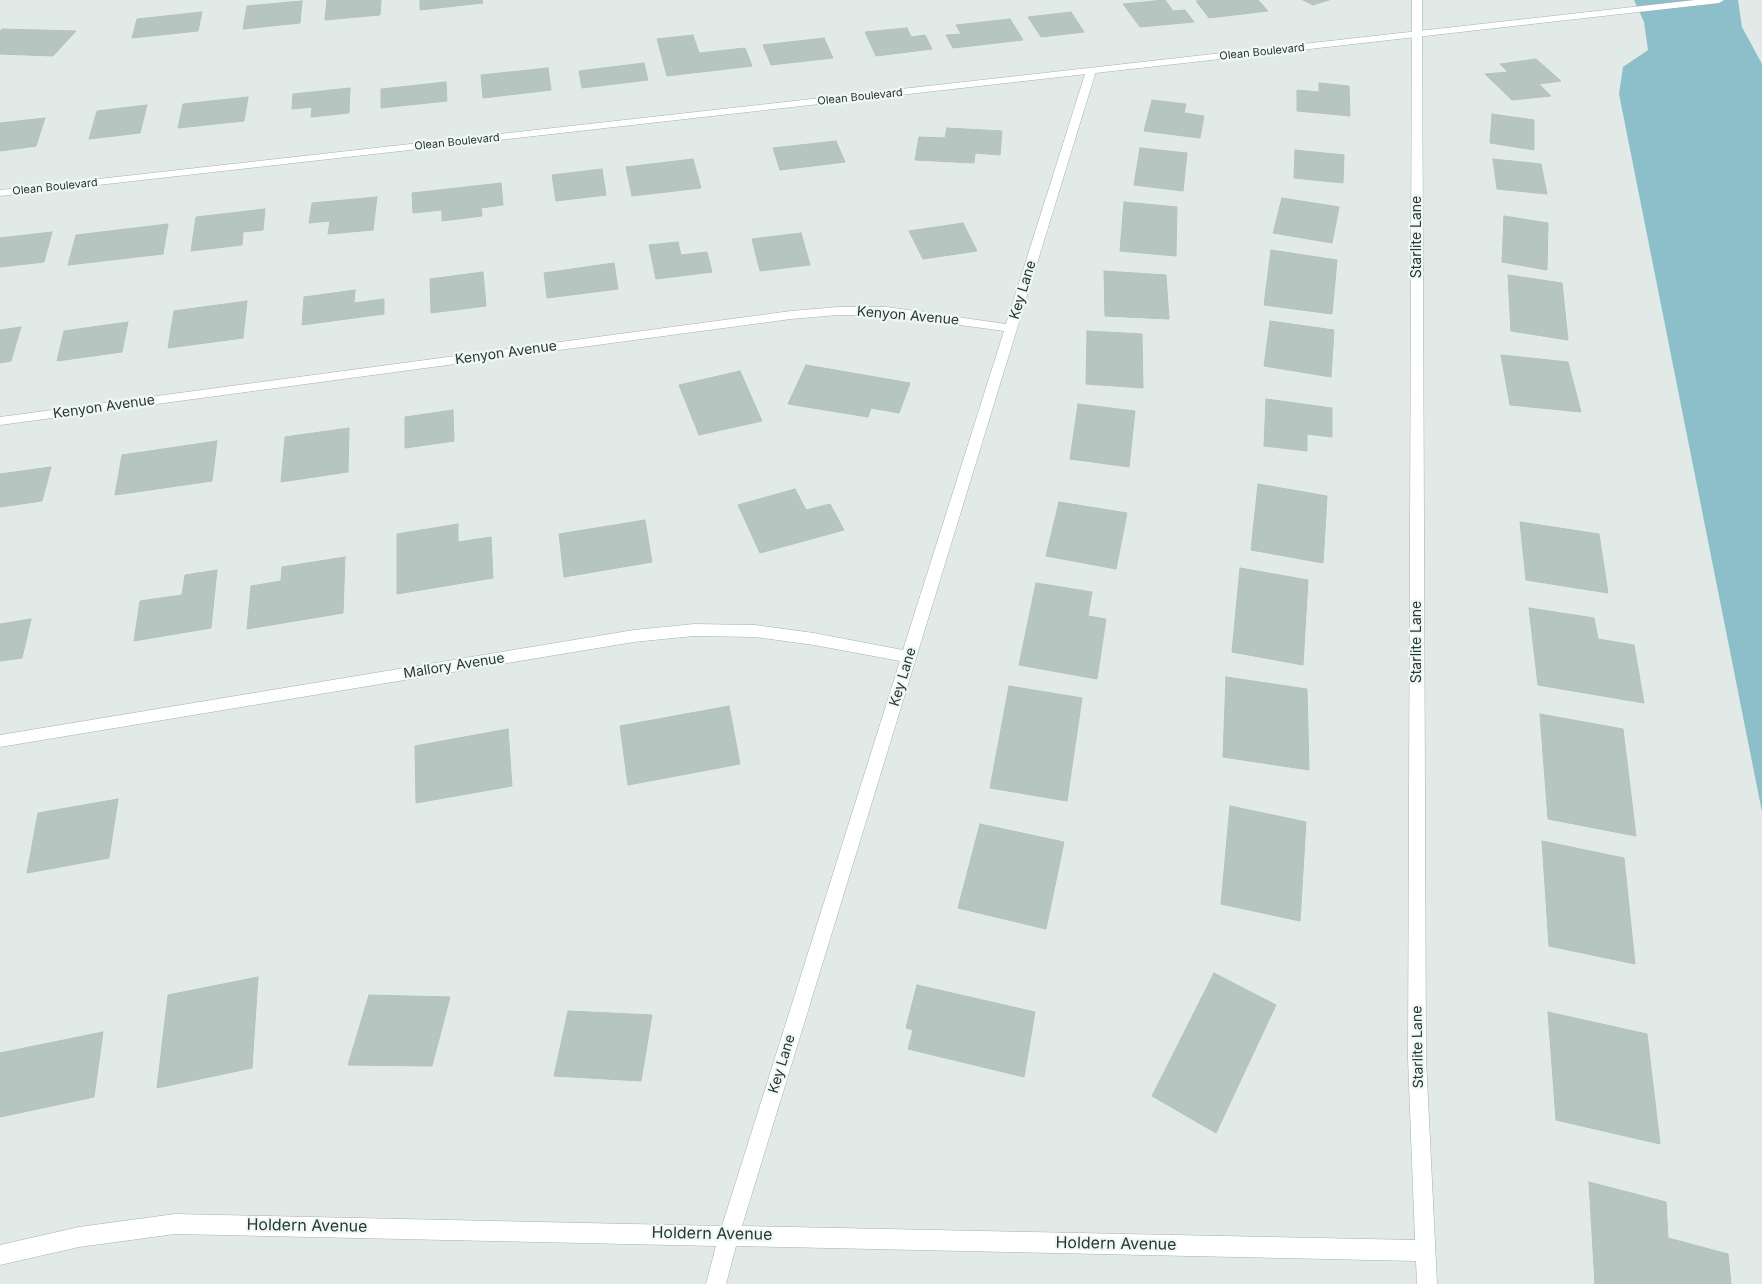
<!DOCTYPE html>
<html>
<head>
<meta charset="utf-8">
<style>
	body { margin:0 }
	canvas { display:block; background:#e1eae6 }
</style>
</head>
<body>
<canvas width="1762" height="1284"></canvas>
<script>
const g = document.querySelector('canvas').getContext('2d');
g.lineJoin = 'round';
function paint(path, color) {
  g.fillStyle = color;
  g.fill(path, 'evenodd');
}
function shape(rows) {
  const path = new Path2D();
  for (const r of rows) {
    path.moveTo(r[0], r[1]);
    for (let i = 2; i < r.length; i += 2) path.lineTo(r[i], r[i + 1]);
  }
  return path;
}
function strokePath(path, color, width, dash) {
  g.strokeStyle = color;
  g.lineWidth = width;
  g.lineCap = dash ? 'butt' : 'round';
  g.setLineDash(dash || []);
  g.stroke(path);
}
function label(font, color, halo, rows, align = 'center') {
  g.font = font + ' Inter,sans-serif';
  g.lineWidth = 4.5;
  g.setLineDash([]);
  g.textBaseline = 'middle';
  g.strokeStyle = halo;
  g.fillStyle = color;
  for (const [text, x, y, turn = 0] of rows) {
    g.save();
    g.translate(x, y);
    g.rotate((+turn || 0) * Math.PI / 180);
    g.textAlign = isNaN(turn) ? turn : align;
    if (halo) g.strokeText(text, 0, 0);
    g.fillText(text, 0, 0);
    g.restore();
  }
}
paint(shape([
	[1634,0,1738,0,1742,27,1762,64,1762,812,1619,94,1623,67,1648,50,1644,22]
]), '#8dbfcb');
const building = shape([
	[327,0,381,0,380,15,325,20,327,0],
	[420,0,482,0,483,3,420,10,420,0],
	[1165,0,1173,11,1185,10,1194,22,1140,27,1123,4,1165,0],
	[1208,0,1258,0,1268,11,1209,18,1196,1,1208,0],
	[1303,0,1329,0,1313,5,1303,0],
	[302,1,300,23,243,29,247,6,302,1],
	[202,12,198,31,132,38,137,19,202,12],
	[1071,12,1084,32,1041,37,1028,17,1071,12],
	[1010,19,1023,40,953,48,946,35,961,34,956,25,1010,19],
	[907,28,911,37,925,35,932,49,876,56,865,32,907,28],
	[2,29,76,31,53,56,0,54,0,31,2,29],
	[693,35,699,53,745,48,752,66,667,76,657,39,693,35],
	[824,38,833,58,771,65,763,45,824,38],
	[1536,59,1561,81,1539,84,1551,96,1512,100,1485,74,1508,72,1500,64,1536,59],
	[644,63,648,80,582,88,579,71,644,63],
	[548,68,551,90,483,98,481,75,548,68],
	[446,82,447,101,381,108,381,89,446,82],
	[1319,83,1349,86,1350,116,1297,111,1297,90,1319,92,1319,83],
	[350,88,349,113,311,117,312,107,292,109,293,94,350,88],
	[248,97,244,121,178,128,183,104,248,97],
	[1152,100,1186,104,1184,113,1204,116,1200,138,1144,131,1152,100],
	[147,105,140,133,89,139,97,111,147,105],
	[1492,114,1534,120,1534,150,1490,143,1492,114],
	[45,118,36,146,0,151,0,123,45,118],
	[947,128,1002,131,1000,155,975,153,974,163,915,160,919,137,945,138,947,128],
	[836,141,845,162,780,170,773,148,836,141],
	[1140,148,1187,153,1183,191,1134,185,1140,148],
	[1295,150,1344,155,1343,183,1294,178,1295,150],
	[693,159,701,188,632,196,626,167,693,159],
	[1493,159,1541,164,1547,194,1497,189,1493,159],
	[602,169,606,195,556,201,552,175,602,169],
	[501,183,503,205,481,208,482,216,442,221,442,210,413,213,412,193,501,183],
	[377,197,373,230,328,234,330,221,309,223,312,203,377,197],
	[1282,198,1339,207,1332,243,1273,233,1282,198],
	[1124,202,1177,207,1176,256,1120,251,1124,202],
	[265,209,263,230,243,232,242,245,191,251,196,217,265,209],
	[1504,216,1548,223,1547,270,1502,262,1504,216],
	[963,223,977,251,923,259,909,231,963,223],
	[168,224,163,254,68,265,76,235,168,224],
	[52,232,44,262,0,267,0,238,52,232],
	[801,233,810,265,760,271,752,239,801,233],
	[678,242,681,255,707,252,712,272,656,279,649,245,678,242],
	[1271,250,1337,260,1332,314,1264,305,1271,250],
	[614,263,618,289,547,298,544,273,614,263],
	[1104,271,1166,275,1169,319,1105,316,1104,271],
	[483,272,486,306,431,313,430,279,483,272],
	[1508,275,1562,283,1568,340,1511,331,1508,275],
	[355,290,354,303,384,299,384,314,302,325,304,297,355,290],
	[247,301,243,338,168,348,174,311,247,301],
	[1270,321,1334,330,1331,377,1264,366,1270,321],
	[128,322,122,352,57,361,64,331,128,322],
	[21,327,11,361,0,363,0,330,21,327],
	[1087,331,1142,334,1143,388,1086,384,1087,331],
	[1501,355,1568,362,1581,412,1510,405,1501,355],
	[806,365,910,383,899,413,871,408,868,417,788,404,806,365],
	[740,371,762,421,699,435,679,385,740,371],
	[1266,399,1332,408,1332,437,1307,434,1307,451,1264,446,1266,399],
	[1078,404,1135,411,1129,467,1070,459,1078,404],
	[453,410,454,441,405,448,405,417,453,410],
	[349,428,348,472,281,482,285,437,349,428],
	[217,441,212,481,115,495,122,455,217,441],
	[51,467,42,501,0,507,0,474,51,467],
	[1258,484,1327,496,1323,563,1251,550,1258,484],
	[795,489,806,510,830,504,844,530,760,553,738,505,795,489],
	[1059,502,1127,513,1116,569,1046,556,1059,502],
	[645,520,652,562,564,577,559,534,645,520],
	[1520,522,1599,534,1608,593,1526,580,1520,522],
	[458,524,458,542,491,537,493,578,397,594,397,534,458,524],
	[345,557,343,613,247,629,251,586,281,581,282,567,345,557],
	[1240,568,1308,580,1303,665,1232,652,1240,568],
	[217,570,211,628,134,641,140,601,182,595,185,575,217,570],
	[1036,583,1092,592,1088,616,1106,619,1097,679,1019,665,1036,583],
	[1529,608,1594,618,1598,639,1634,645,1644,703,1538,685,1529,608],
	[31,619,22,658,0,661,0,624,31,619],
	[1226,677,1307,689,1309,770,1223,757,1226,677],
	[1009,686,1082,698,1067,801,990,788,1009,686],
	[729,706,740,764,628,785,620,726,729,706],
	[1540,714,1623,729,1636,836,1548,819,1540,714],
	[508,729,512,786,416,803,415,746,508,729],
	[118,799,109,858,27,873,38,813,118,799],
	[1230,806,1306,822,1300,921,1221,904,1230,806],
	[980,824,1064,842,1046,929,958,908,980,824],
	[1542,841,1624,858,1635,964,1549,946,1542,841],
	[1214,973,1276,1005,1216,1133,1152,1096,1214,973],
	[258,977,252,1068,157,1088,168,995,258,977],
	[917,985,1035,1012,1024,1077,908,1049,913,1030,906,1028,917,985],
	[369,995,450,997,432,1066,348,1065,369,995],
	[568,1011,652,1015,641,1081,554,1076,568,1011],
	[1548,1012,1647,1034,1660,1144,1556,1120,1548,1012],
	[103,1032,94,1097,0,1117,0,1053,103,1032],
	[1589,1182,1666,1202,1668,1238,1728,1254,1731,1284,1595,1284,1589,1182]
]);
paint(building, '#b6c5bf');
strokePath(building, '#b4c3bd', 1);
const minor = shape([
	[1412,0,1422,0,1426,1058,1437,1284,1417,1284,1416,1261,736,1246,726,1284,706,1284,716,1246,175,1234,79,1247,0,1265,0,1245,79,1227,175,1214,722,1226,900,661,814,645,755,637,694,636,634,642,0,747,0,735,634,630,694,624,755,625,814,633,903,650,1004,331,887,315,838,315,791,319,0,425,0,417,791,311,838,307,887,307,1006,324,1086,71,1091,68,1096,71,742,1226,1415,1240,1408,1058,1412,0]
]);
const tertiary = shape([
	[1695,0,1724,0,1719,3,0,196,0,190,1695,0]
]);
strokePath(minor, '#a4b1ad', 1);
strokePath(tertiary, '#a4b1ad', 1);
paint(minor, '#fff');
paint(tertiary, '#fff');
label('11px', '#233934', '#f1f7f4', [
	["Olean Boulevard",1262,52,-6],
	["Olean Boulevard",860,97,-6],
	["Olean Boulevard",457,142,-6],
	["Olean Boulevard",55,187,-6]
]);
label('14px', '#233934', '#f1f7f4', [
	["Starlite Lane",1417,237,-90],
	["Key Lane",1023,290,-73],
	["Kenyon Avenue",908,316,5],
	["Kenyon Avenue",506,353,-8],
	["Kenyon Avenue",104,407,-8],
	["Starlite Lane",1417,642,-90],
	["Mallory Avenue",454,666,-9],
	["Key Lane",903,677,-73],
	["Starlite Lane",1418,1047,-91],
	["Key Lane",782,1064,-73]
]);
label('16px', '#233934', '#f1f7f4', [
	["Holdern Avenue",307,1226,1],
	["Holdern Avenue",712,1234,1],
	["Holdern Avenue",1116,1244,1]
]);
</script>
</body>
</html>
